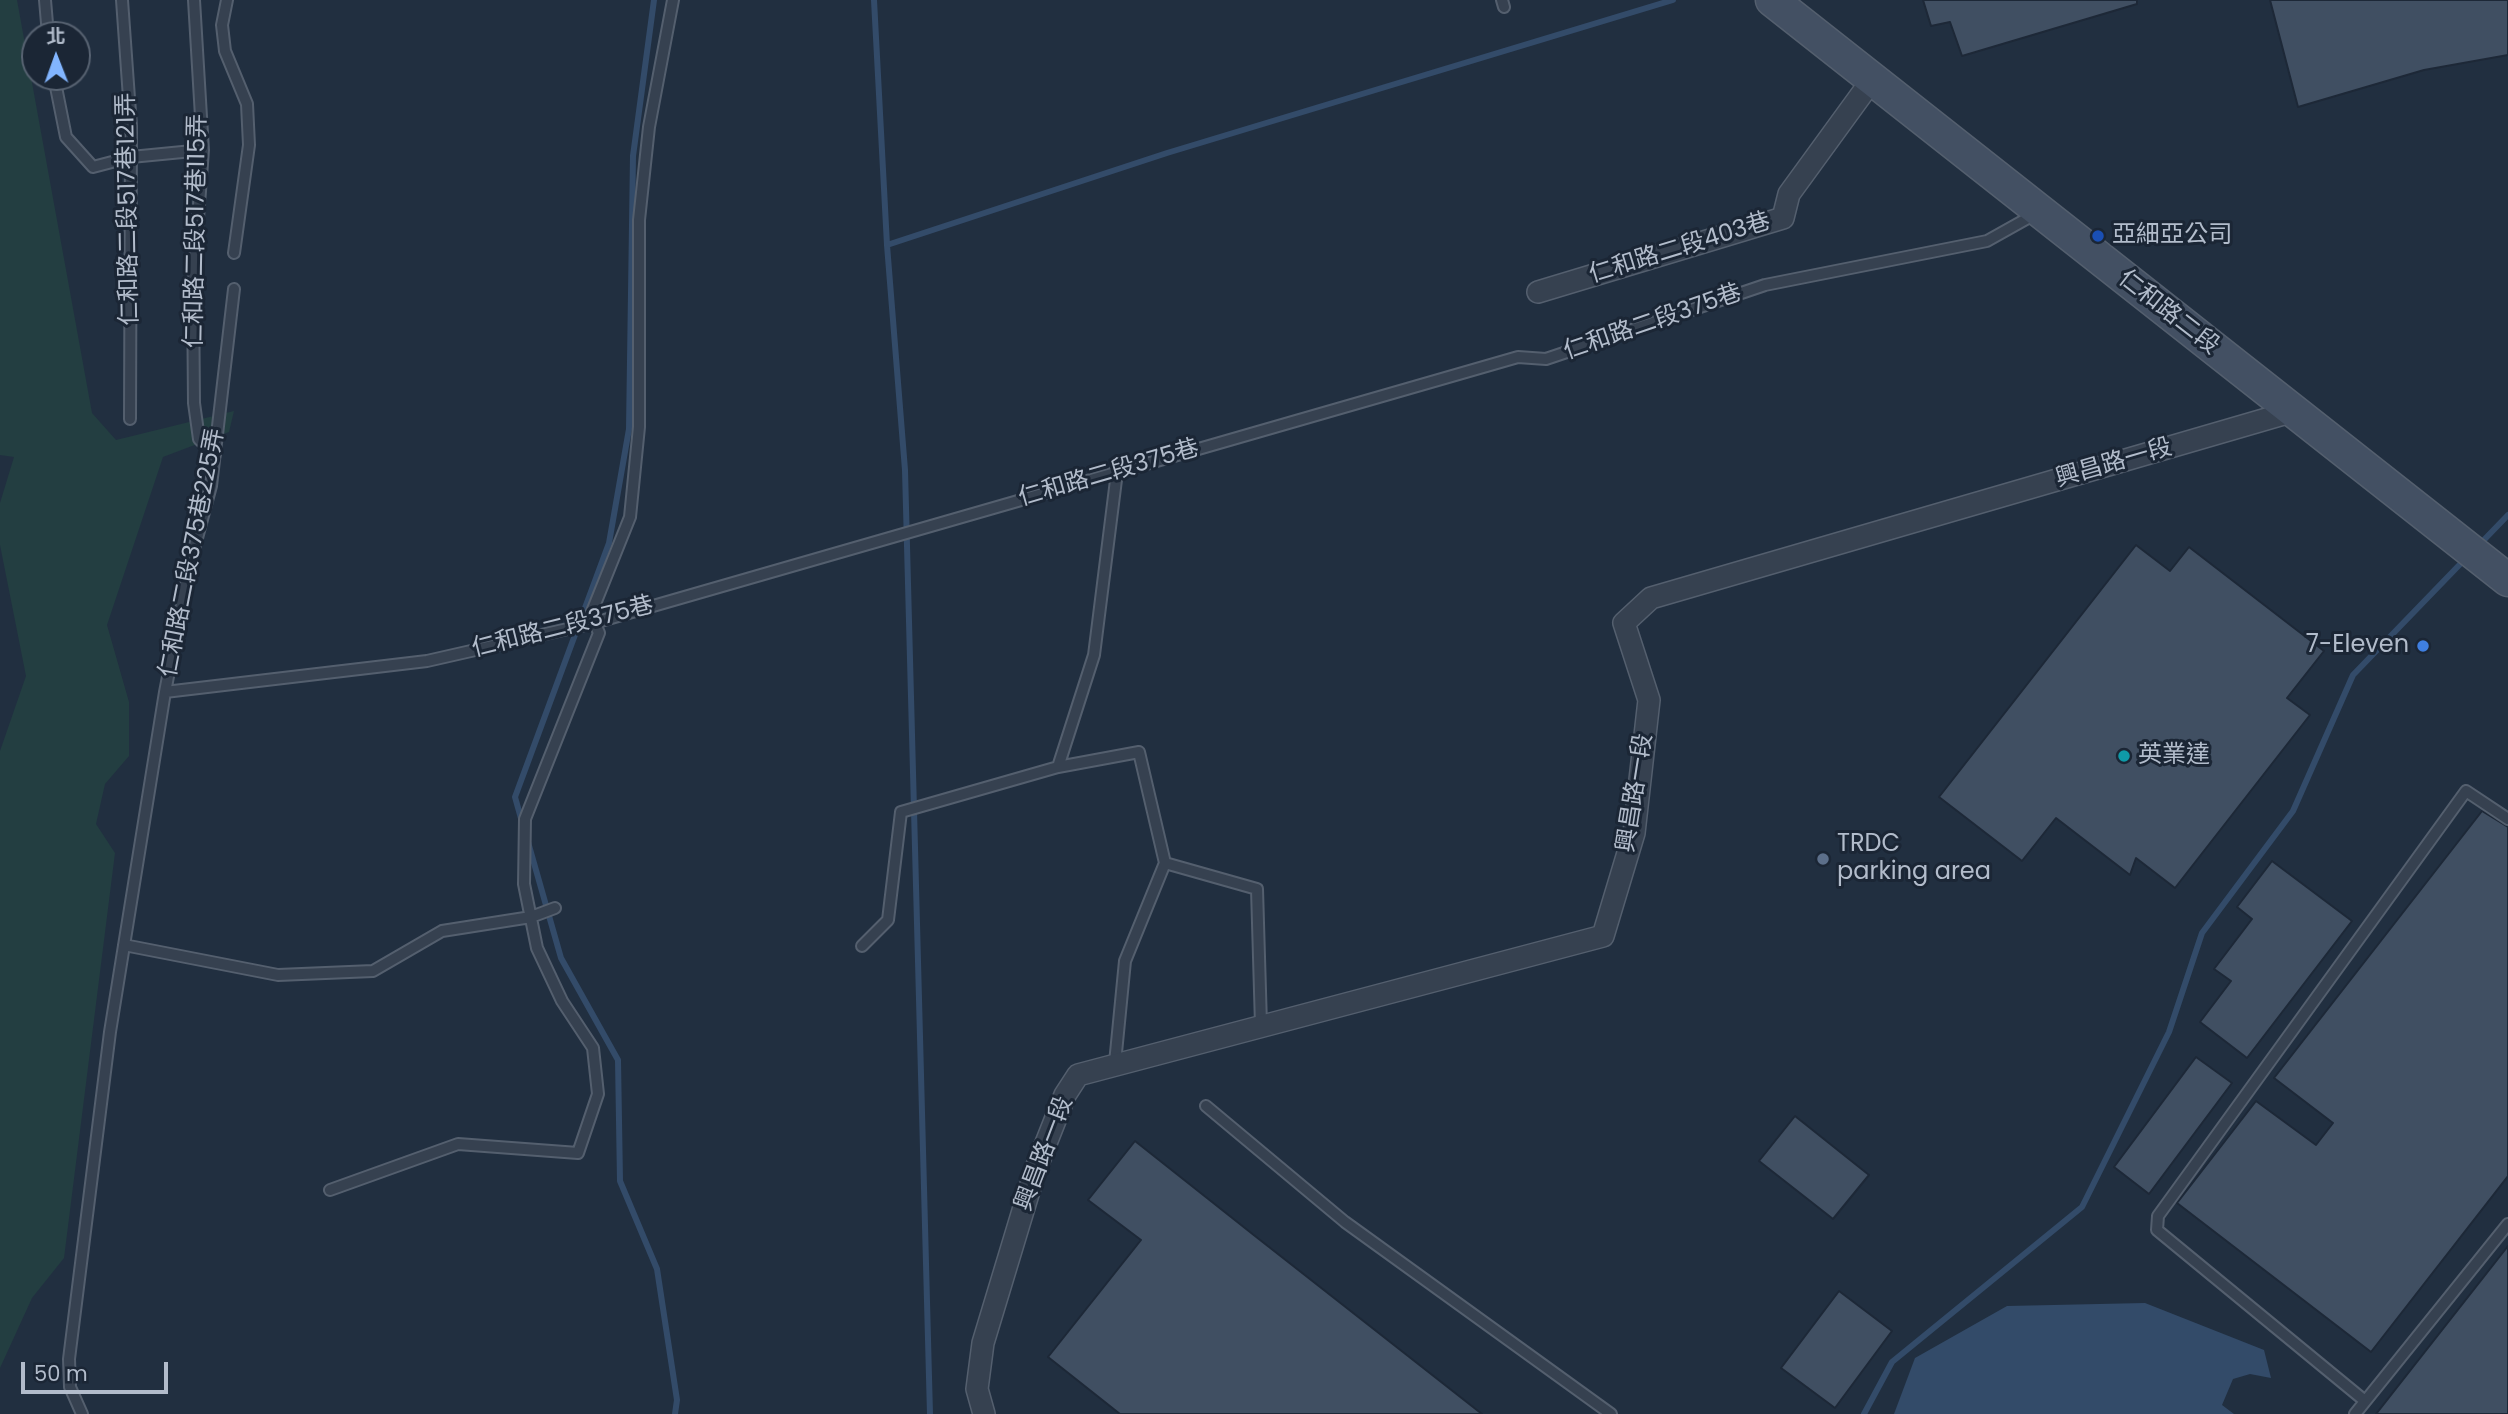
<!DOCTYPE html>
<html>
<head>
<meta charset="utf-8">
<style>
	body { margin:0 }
	#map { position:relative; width:2508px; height:1414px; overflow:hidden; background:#212f40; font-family:Poppins,"Noto Sans TC",sans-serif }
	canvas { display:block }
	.north { position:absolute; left:21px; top:21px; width:70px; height:70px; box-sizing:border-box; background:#1b2635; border:2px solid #576271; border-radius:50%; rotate:359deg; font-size:19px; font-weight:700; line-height:28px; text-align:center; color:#b2bccb }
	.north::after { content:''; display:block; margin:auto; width:24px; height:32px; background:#82b5ff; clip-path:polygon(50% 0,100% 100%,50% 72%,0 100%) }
	.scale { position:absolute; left:21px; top:1362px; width:147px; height:32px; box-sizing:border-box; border:4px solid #b2bccb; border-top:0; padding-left:9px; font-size:21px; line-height:24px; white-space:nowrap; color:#b2bccb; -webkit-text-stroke:5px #1b2635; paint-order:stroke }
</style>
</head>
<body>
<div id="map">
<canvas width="2508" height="1414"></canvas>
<div class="north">北</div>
<div class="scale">50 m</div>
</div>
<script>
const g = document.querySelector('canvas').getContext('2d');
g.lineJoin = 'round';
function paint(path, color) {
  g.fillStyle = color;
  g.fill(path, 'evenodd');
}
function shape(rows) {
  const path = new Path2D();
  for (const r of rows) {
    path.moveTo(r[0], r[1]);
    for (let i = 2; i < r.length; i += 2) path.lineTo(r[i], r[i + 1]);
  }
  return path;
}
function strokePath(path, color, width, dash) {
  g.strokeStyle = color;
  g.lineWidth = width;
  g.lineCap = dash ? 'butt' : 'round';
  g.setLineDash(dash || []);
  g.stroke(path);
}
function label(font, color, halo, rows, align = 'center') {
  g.font = font + ' Poppins,"Noto Sans TC",sans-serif';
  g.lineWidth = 6;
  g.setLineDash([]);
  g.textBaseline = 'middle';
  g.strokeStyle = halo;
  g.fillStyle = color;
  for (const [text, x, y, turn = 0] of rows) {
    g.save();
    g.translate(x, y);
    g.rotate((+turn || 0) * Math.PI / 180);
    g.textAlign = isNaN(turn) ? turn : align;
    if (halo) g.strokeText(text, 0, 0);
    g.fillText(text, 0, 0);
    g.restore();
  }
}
paint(shape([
	[0,0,17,0,92,413,116,440,234,411,229,432,163,457,107,625,129,702,129,756,105,784,96,824,115,853,64,1258,32,1298,0,1368,0,751,26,676,0,545,0,503,14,457,0,455]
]), '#233e41');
paint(shape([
	[2145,1303,2264,1350,2271,1378,2250,1374,2233,1379,2222,1405,2234,1414,1894,1414,1915,1358,2007,1306]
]), '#334b69');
strokePath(shape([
	[874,0,887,245,905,470,930,1414],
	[887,245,1167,153,1673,0],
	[2480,544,2508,515],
	[522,822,515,797,609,543,629,429,633,156,654,0],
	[528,842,561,958,618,1060,620,1181,657,1269,677,1400,675,1414],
	[1864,1414,1892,1362,2082,1207,2169,1032,2202,933,2293,811,2353,675,2467,557]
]), '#334b69', 6);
const building = shape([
	[1923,0,2137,0,2137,4,1962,56,1950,22,1931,26,1923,0],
	[2270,0,2508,0,2508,55,2424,70,2298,107,2270,0],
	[2136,545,2170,571,2189,547,2324,651,2287,698,2310,715,2175,888,2136,858,2130,875,2056,818,2022,861,1939,797,2136,545],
	[2482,811,2508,827,2508,1176,2371,1352,2177,1203,2256,1101,2316,1145,2333,1123,2274,1078,2482,811],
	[2272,861,2352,921,2247,1058,2200,1022,2231,981,2214,969,2252,919,2237,907,2272,861],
	[2196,1057,2232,1083,2149,1194,2114,1167,2196,1057],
	[1795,1116,1869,1175,1833,1219,1759,1161,1795,1116],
	[1135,1141,1255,1236,1482,1414,1120,1414,1048,1357,1141,1240,1088,1200,1135,1141],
	[2508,1246,2508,1414,2376,1414,2508,1246],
	[1839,1291,1892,1331,1835,1408,1781,1368,1839,1291]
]);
paint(building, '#404f62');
strokePath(building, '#1d2837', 2);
const service = shape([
	[45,0,48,35],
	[122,0,131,126,130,419],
	[194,0,203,150,193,287,194,403,199,439,215,455],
	[227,0,222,25,225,51,247,104,249,145,234,253],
	[1502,0,1504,7],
	[54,77,66,137,93,167,131,157,203,150],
	[165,692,427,661,594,623,1518,357,1546,359,1765,285,1987,241,2037,213],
	[1058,767,1094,655,1117,472],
	[1165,863,1257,889,1261,1025],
	[124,945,278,975,373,971,442,931,531,917,555,908],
	[862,946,888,920,901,812,1058,767,1139,752,1165,863,1125,961,1115,1063],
	[1206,1106,1345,1222,1611,1414],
	[330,1190,458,1144,578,1153,598,1094,593,1048,562,1001,537,948,524,884,525,819,599,633,591,614,630,517,639,427,639,220,649,127,673,0],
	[2365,1401,2157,1230,2158,1216,2466,791,2508,819],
	[82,1414,70,1387,69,1359,110,1032,165,692,189,568,211,486,234,289],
	[2355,1414,2508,1224]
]);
const minor = shape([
	[1538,292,1783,218,1789,194,1872,80],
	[984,1414,977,1389,983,1343,1035,1171,1065,1095,1078,1075,1603,936,1634,833,1649,700,1624,623,1651,598,2294,411]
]);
const secondary = shape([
	[1772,0,2508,580]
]);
strokePath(service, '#545f6e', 14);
strokePath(minor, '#545f6e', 24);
strokePath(secondary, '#545f6e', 35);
strokePath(service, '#364150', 10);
strokePath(minor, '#364150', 21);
strokePath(secondary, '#435063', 32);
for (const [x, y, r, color] of [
	[2098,236,7,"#1a4fb4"],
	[2423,646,7,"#3f7fe0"],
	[2124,756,7,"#0f9aa8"],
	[1823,859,7,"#5c6f8a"]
]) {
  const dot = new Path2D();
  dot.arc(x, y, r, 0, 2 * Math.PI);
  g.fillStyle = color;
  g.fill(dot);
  strokePath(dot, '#1b2635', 2.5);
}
label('24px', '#b2bccb', '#1b2635', [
	["仁和路二段517巷121弄",129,209,-91],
	["仁和路二段517巷115弄",197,231,-89],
	["仁和路二段403巷",1680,249,-17],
	["仁和路二段",2168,313,38],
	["仁和路二段375巷",1653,323,-19],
	["興昌路一段",2114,464,-16],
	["仁和路二段375巷",1109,474,-16],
	["仁和路二段375巷225弄",193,553,-79],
	["仁和路二段375巷",563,628,-14],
	["興昌路一段",1636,793,-81],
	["興昌路一段",1045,1154,-69]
]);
label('24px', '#b2bccb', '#1b2635', [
	["亞細亞公司",2112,236],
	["7-Eleven",2409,646,"right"],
	["英業達",2138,756],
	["TRDC",1837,845],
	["parking area",1837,873]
], 'left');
</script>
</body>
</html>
